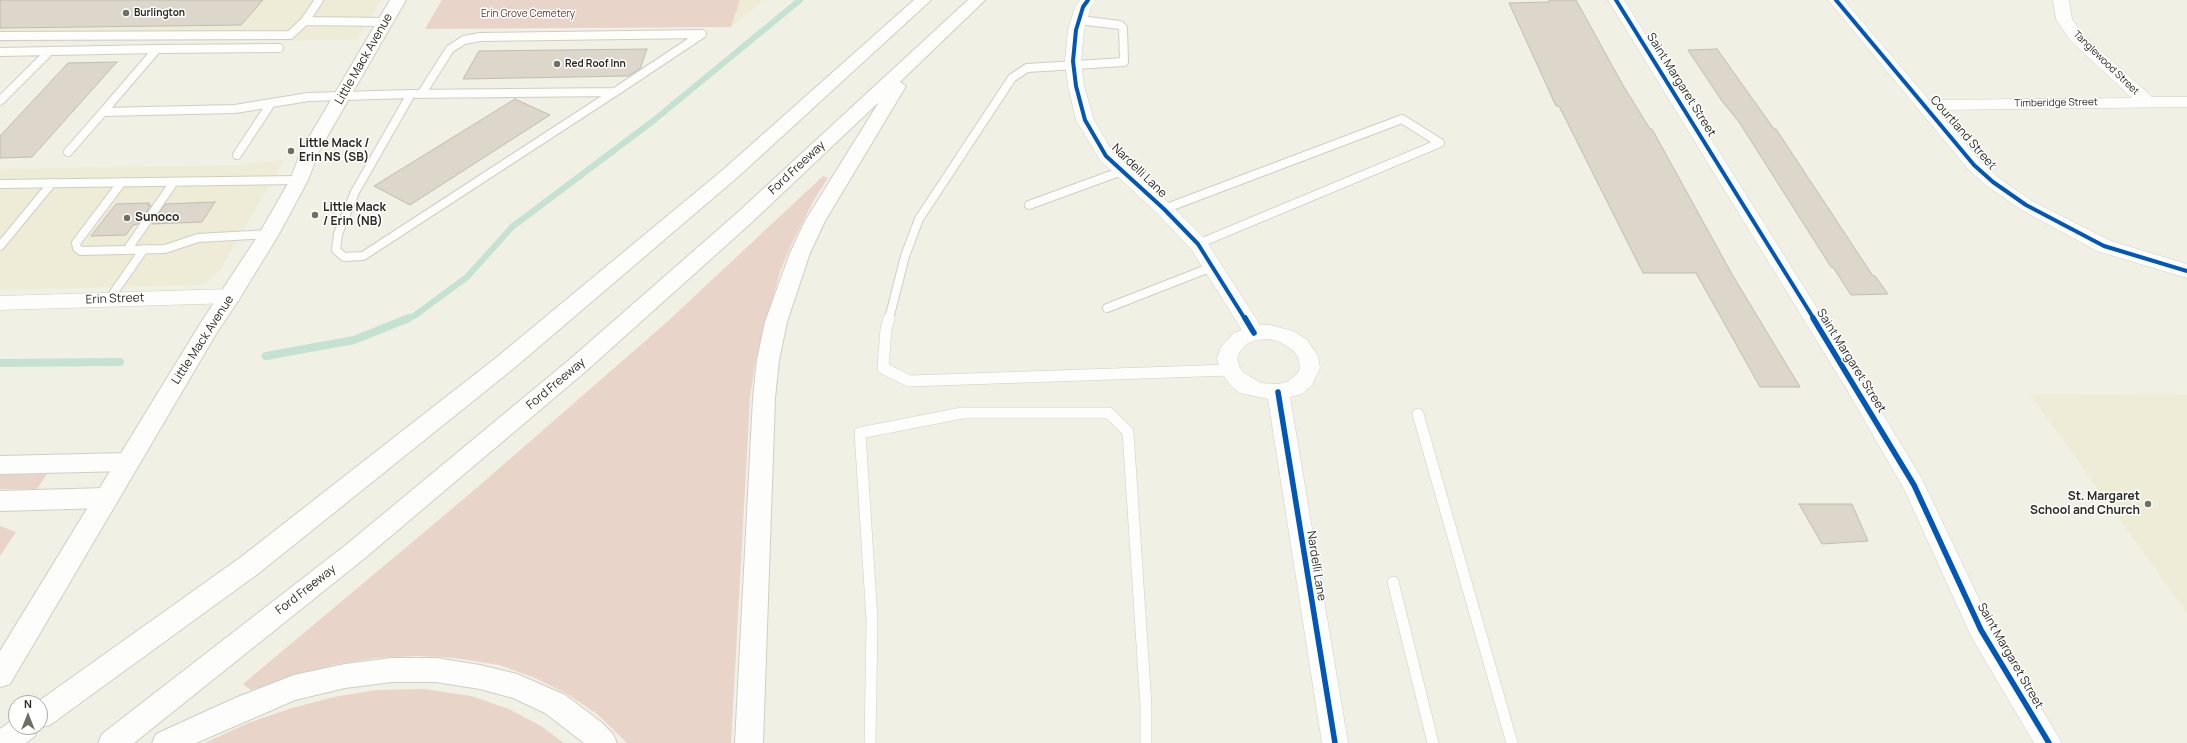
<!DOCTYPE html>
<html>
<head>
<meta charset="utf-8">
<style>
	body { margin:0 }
	#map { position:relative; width:2187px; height:743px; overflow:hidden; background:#f1f0e4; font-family:Manrope,sans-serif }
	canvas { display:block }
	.north { position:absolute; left:8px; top:695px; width:40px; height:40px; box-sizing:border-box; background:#fff; border:1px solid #aaaaa7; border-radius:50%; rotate:0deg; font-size:11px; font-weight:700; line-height:16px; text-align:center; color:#2b2a22 }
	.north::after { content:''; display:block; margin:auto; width:14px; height:18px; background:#706f66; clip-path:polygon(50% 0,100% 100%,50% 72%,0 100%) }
</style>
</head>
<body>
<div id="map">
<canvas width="2187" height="743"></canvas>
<div class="north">N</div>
</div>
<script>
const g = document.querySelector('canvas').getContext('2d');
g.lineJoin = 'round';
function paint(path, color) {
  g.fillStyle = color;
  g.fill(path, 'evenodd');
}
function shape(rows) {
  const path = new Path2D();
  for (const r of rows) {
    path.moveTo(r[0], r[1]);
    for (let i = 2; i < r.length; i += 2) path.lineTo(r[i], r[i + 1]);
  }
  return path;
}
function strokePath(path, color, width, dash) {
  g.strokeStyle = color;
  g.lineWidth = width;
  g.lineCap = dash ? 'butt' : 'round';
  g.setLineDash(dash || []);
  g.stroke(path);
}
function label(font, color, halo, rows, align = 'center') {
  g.font = font + ' Manrope,sans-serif';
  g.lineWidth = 3;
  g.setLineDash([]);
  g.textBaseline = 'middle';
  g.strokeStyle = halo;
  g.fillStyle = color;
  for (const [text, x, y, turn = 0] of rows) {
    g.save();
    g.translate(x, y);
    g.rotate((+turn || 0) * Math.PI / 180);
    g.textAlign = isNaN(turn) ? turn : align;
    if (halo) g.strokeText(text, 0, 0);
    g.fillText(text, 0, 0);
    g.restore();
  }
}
paint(shape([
	[0,0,381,0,357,40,0,42],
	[740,0,764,0,731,27],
	[284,160,220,270,206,283,199,285,0,290,0,169,240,165],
	[2030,394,2187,395,2187,613]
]), '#eeecd6');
paint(shape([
	[442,0,740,0,731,27,425,29],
	[823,176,828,178,814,200,791,245,780,272,755,364,750,398,731,743,627,743,597,714,567,694,535,678,499,665,455,658,418,656,376,658,333,665,251,690,243,684,472,492,667,322],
	[47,474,37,489,0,489,0,475],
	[0,526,16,532,0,556],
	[424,689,471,696,509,709,541,726,564,743,205,743,248,723,292,708,334,697,377,690]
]), '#e9d4ca');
strokePath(shape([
	[406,319,414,316,467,277,512,227,653,121,800,0]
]), '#c4e1d2', 6);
strokePath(shape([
	[266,356,354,340,409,318],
	[0,363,120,362]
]), '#c4e1d2', 8);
const building = shape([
	[0,0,263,0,241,25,0,28,0,0],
	[1549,0,1576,0,1624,87,1650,129,1652,129,1733,276,1800,387,1760,387,1696,273,1643,273,1559,106,1556,106,1509,3,1549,2,1549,0],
	[647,49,640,69,628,76,463,79,479,51,647,49],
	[1717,49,1774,129,1776,129,1873,276,1875,276,1888,294,1851,295,1833,267,1831,267,1739,122,1722,101,1688,50,1717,49],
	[117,62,32,157,0,158,0,136,68,63,117,62],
	[515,99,550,115,410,205,374,186,515,99],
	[215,202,202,222,152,224,165,204,215,202],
	[149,203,147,205,151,205,138,224,133,225,126,235,91,236,116,204,149,203],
	[1799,504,1852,504,1868,541,1822,544,1799,504]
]);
paint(building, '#dcd6cb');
strokePath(building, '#c0bcb4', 1);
const serviceFar1 = shape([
	[319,0,305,21,385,22],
	[0,36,290,35,305,21],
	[157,49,279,48],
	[0,52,157,49,103,112,235,109,308,97,411,94],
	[615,92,363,256,344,257,336,250,338,234,355,192,411,94,615,92],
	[422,93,450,49,464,40,480,37,702,34,615,92],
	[0,101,50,51],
	[68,152,103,112],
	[237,155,270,105],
	[122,182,76,243,77,248,81,251,165,249,198,238,269,234],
	[0,184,299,180],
	[1029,205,1122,171],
	[1164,209,1402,119,1440,143,1198,244],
	[0,246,52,183],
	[127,250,174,182],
	[110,298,144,249],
	[1107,308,1212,267],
	[889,319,905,256,919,219,1012,78,1027,68,1124,62,1123,28,1120,25,1079,20]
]);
const service = shape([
	[889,318,886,329,883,368,909,381,1230,370],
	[1418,414,1512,743],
	[1393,582,1433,743],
	[870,743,872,620,860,433,962,413,1109,413,1128,432,1146,706,1146,743]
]);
const minor = shape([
	[1080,0,1096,0,1091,7,1084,30,1081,61,1084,86,1094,120,1113,153,1171,205,1205,239,1260,325,1270,325,1293,331,1307,340,1318,356,1320,368,1312,385,1302,394,1290,397,1348,743,1322,743,1268,399,1240,393,1230,385,1220,370,1217,358,1221,347,1234,333,1242,330,1191,249,1157,213,1100,160,1076,120,1068,86,1065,61,1068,30,1075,7,1080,0],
	[1270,339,1280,342,1293,350,1298,357,1300,368,1297,374,1287,382,1278,384,1261,383,1244,373,1240,368,1237,358,1240,351,1248,343,1256,340,1270,339],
	[1608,0,1624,0,1861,378,1922,479,1990,622,2062,743,2034,743,1972,638,1904,489,1847,390,1608,0],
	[1828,0,1844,0,1929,100,2132,98,2070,40,2056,19,2053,0,2069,0,2072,19,2082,34,2152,97,2187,97,2187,107,1937,110,1980,161,1999,178,2032,201,2111,241,2187,264,2187,278,2097,251,2020,209,1987,186,1968,169,1828,0],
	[231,289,238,291,241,296,238,301,231,303,0,310,0,296,231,289]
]);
const secondary = shape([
	[390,0,406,0,320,149,308,180,279,234,238,301,216,334,10,684,0,687,0,651,200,324,259,234,290,180,302,149,390,0]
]);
const motorway = shape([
	[914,0,931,0,739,176,513,369,259,573,50,725,38,728,35,736,26,743,0,743,0,729,15,718,16,727,40,727,40,703,36,703,241,557,497,357,725,168,914,0],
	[968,0,985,0,900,82,906,86,825,221,810,253,787,322,779,360,775,398,763,743,735,743,753,398,757,360,765,322,790,253,805,221,879,102,751,223,585,372,365,558,134,743,98,743,102,734,347,544,569,360,737,213,968,0],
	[127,453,135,455,139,462,135,469,127,471,0,474,0,456,127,453],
	[106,488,115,491,118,498,115,505,106,508,0,511,0,491,106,488],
	[392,658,436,658,480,665,517,674,565,695,601,722,613,734,617,743,584,743,545,713,513,698,480,689,436,682,392,682,345,688,295,700,196,743,152,743,156,734,235,698,294,675,345,664,392,658]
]);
strokePath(serviceFar1, '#cfcec5', 10);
strokePath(service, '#cfcec5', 12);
strokePath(minor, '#cfcec5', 1);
strokePath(secondary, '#cfcec5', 2);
strokePath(motorway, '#cfcec5', 2);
strokePath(serviceFar1, '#fdfdfb', 8);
strokePath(service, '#fdfdfb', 11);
paint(minor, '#fdfdfb');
paint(secondary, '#fdfdfb');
paint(motorway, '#fdfdfb');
strokePath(shape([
	[1088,0,1083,7,1076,30,1073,61,1076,86,1085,120,1106,156,1164,209,1198,244,1245,319],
	[1616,0,1814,319],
	[1836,0,1974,165,1993,182,2026,205,2104,246,2187,271]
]), '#0057b8', 4);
strokePath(shape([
	[1245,318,1254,333],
	[1813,318,1914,485,1981,630,2049,743],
	[1278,392,1335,743]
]), '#0057b8', 5.5);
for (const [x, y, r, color] of [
	[126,13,4,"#706f66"],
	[557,64,4,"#706f66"],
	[291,151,4,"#706f66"],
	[315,215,4,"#706f66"],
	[127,218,4,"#706f66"],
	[2148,504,4,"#706f66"]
]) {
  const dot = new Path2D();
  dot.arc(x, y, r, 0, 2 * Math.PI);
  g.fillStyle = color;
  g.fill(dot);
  strokePath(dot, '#fff', 1.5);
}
label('bold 10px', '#2b2a22', '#fff', [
	["Burlington",134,13],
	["Red Roof Inn",565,64]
], 'left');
label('10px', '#683328', '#fff', [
	["Erin Grove Cemetery",528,14]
]);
label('10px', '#2b2a22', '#fff', [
	["Tanglewood Street",2106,63,44],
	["Timberidge Street",2056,103,-1]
]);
label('12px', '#2b2a22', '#fff', [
	["Little Mack Avenue",364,59,-60],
	["Saint Margaret Street",1681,85,58],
	["Courtland Street",1963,133,49],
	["Ford Freeway",797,168,-43],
	["Nardelli Lane",1139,171,44],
	["Erin Street",115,299,-2],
	["Little Mack Avenue",203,340,-57],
	["Saint Margaret Street",1851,361,58],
	["Ford Freeway",556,384,-40],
	["Nardelli Lane",1316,566,81],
	["Ford Freeway",306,590,-38],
	["Saint Margaret Street",2010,656,60]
]);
label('bold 12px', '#2b2a22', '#fff', [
	["Little Mack /",299,144],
	["Erin NS (SB)",299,158],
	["Little Mack",323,208],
	["/ Erin (NB)",323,222],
	["Sunoco",135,218],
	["St. Margaret",2140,497,"right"],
	["School and Church",2140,511,"right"]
], 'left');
</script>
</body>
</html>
